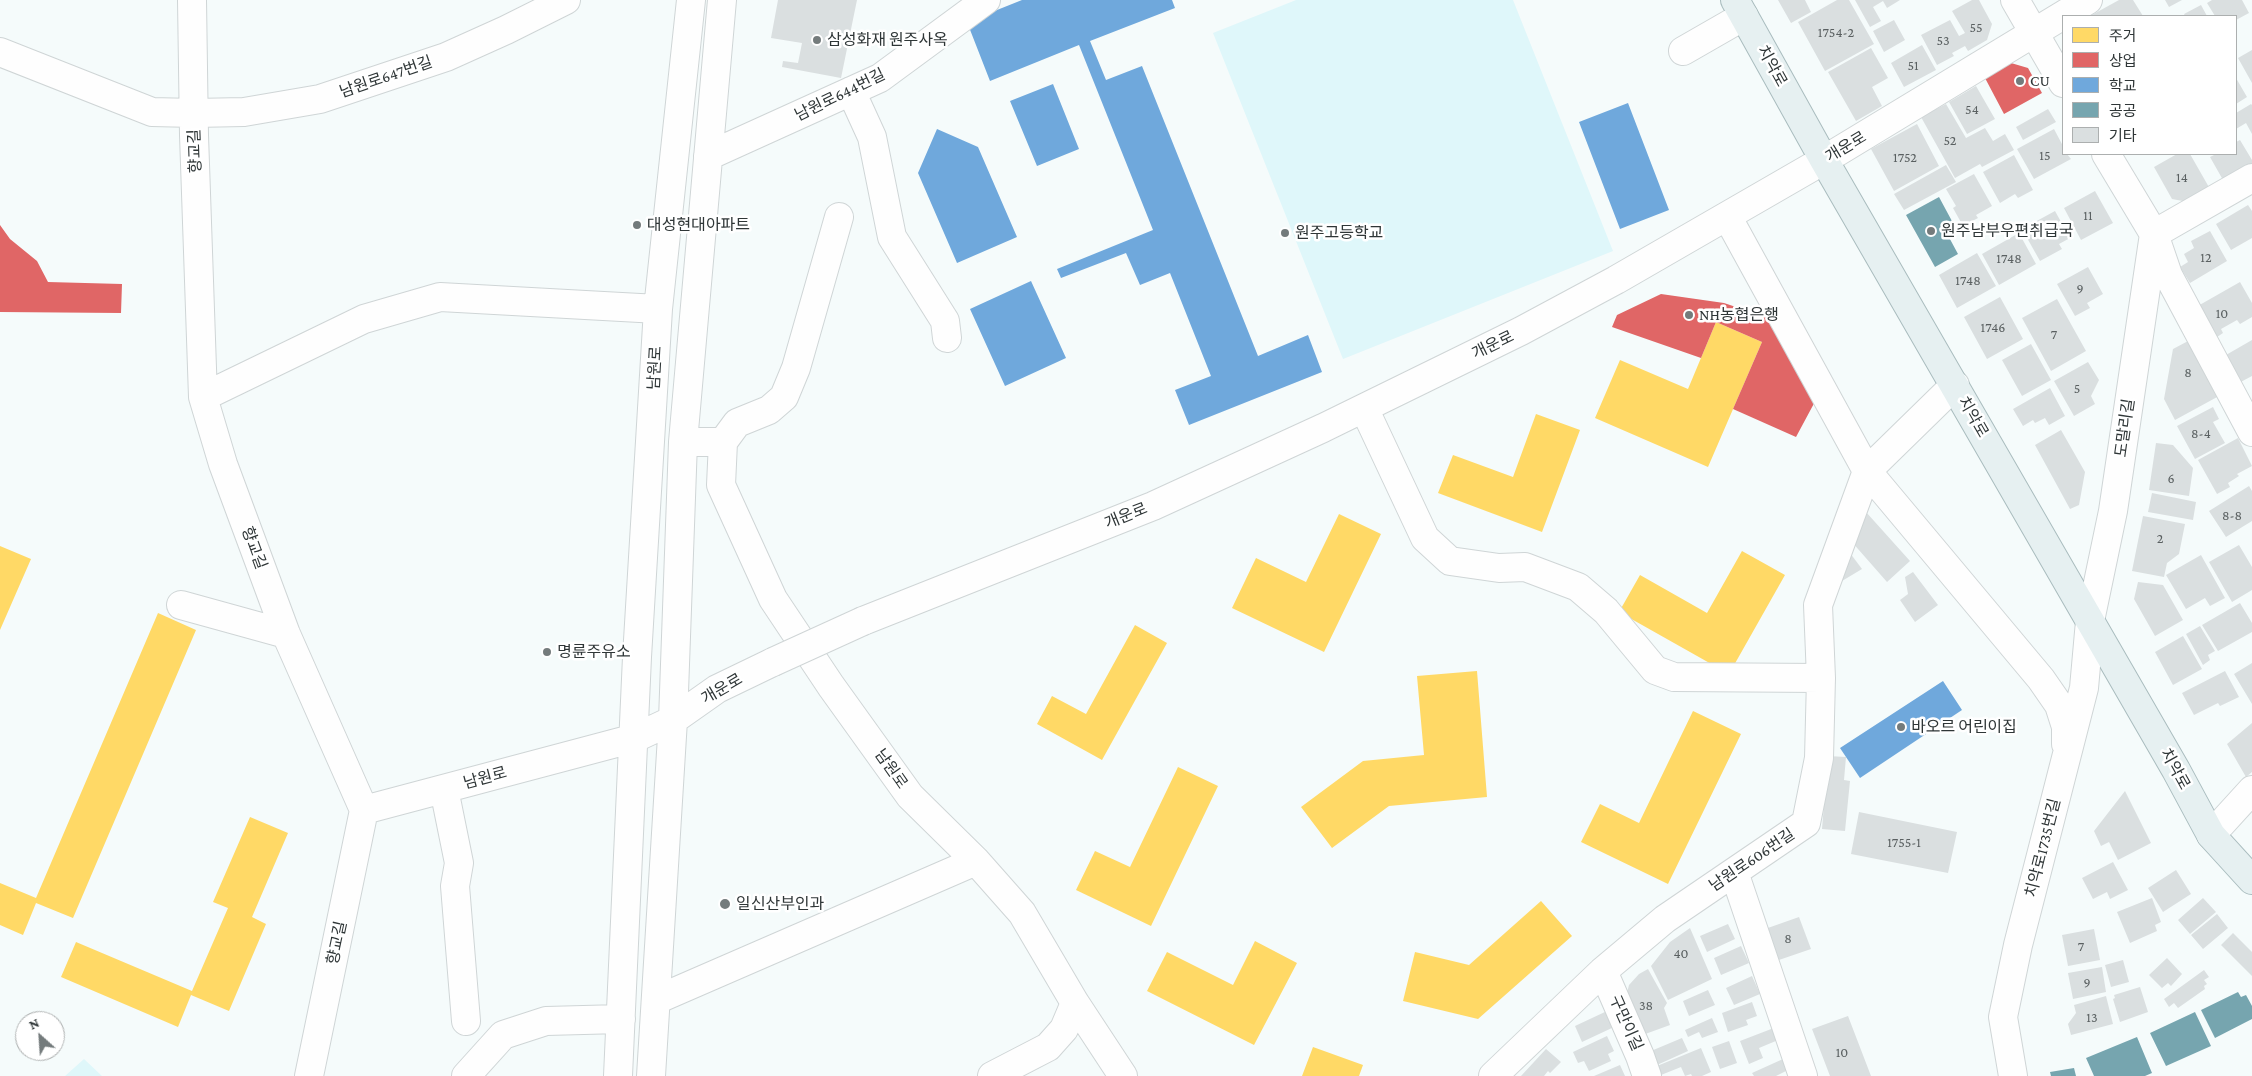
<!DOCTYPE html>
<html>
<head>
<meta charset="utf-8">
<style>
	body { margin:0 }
	#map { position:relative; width:2252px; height:1076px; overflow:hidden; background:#f5fbfb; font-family:"Crimson Pro","Noto Sans KR",serif }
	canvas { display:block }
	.legend { position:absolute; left:2062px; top:15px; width:175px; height:140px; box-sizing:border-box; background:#fff; border:1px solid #acafaf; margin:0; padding:6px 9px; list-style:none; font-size:15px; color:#2f3637 }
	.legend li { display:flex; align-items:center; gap:10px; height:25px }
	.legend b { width:25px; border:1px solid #acafaf }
	.north { position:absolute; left:15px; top:1011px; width:50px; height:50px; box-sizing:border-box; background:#fff; border:1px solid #acafaf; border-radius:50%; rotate:334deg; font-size:14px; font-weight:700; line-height:20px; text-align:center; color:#2f3637 }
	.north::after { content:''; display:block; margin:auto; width:18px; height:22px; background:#747b7c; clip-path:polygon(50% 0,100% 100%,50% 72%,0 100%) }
</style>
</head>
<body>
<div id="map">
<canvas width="2252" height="1076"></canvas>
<ul class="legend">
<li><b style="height:14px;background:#ffd966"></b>주거</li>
<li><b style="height:14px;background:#e06666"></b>상업</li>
<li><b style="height:14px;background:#6fa8dc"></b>학교</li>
<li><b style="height:14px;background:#76a5af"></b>공공</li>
<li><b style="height:14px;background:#dadfe0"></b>기타</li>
</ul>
<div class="north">N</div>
</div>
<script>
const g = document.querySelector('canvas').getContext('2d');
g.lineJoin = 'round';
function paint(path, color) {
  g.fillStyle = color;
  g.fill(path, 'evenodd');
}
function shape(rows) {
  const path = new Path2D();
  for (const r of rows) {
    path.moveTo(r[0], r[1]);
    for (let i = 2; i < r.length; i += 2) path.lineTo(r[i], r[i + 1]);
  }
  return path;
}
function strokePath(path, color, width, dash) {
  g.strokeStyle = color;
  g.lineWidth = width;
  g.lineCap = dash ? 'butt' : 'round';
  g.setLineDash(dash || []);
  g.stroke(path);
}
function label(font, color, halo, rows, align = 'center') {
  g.font = font + ' "Crimson Pro","Noto Sans KR",serif';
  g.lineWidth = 5;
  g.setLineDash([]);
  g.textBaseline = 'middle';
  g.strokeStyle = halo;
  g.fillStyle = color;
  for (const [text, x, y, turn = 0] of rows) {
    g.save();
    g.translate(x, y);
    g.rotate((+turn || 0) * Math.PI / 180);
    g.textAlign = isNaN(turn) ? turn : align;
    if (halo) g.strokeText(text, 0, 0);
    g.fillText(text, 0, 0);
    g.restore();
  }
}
paint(shape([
	[1296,0,1513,0,1613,251,1343,359,1213,33],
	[84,1059,102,1076,65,1076]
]), '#dff7fa');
paint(shape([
	[1716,322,1762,342,1708,467,1595,418,1620,360,1688,389],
	[1536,414,1580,430,1542,532,1438,493,1453,455,1513,477],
	[1339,514,1381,534,1324,652,1232,608,1256,558,1306,582],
	[0,546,31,559,0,630],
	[1742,551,1785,575,1729,674,1619,612,1640,575,1707,613],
	[158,613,196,630,73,918,36,903,23,935,0,925,0,883,36,898],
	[1135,625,1167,643,1102,760,1037,724,1052,696,1086,714],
	[1477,671,1487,797,1389,806,1332,848,1301,807,1363,761,1424,755,1417,676],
	[1693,711,1741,734,1668,884,1581,842,1600,804,1639,823],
	[1178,767,1218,786,1151,926,1076,890,1095,851,1130,867],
	[250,817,288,833,252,917,266,924,229,1011,191,995,178,1027,61,977,76,942,192,991,228,908,213,902],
	[1541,901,1572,936,1478,1019,1403,1001,1415,952,1469,965],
	[1255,941,1297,963,1254,1045,1147,991,1167,952,1233,985],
	[1313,1047,1363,1065,1359,1076,1302,1076]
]), '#ffd966');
paint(shape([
	[2011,63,2028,68,2042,93,2004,114,1985,78],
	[0,225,10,239,37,261,48,282,122,284,121,313,0,312],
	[1661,294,1724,303,1769,318,1818,396,1796,437,1733,409,1762,342,1716,322,1701,358,1612,327,1617,315]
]), '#e06666');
paint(shape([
	[1022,0,1172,0,1175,8,1090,41,1106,80,1142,66,1258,356,1308,335,1322,372,1189,425,1175,390,1211,376,1170,273,1140,285,1126,253,1061,278,1057,269,1153,230,1079,45,990,81,967,22],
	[1053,84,1079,149,1037,166,1010,101],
	[1628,103,1669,210,1620,229,1579,122],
	[937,129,978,147,1017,237,957,263,918,173],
	[1031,281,1066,358,1005,386,970,309],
	[1943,681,1962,710,1860,778,1840,748]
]), '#6fa8dc');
paint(shape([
	[1939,197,1953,223,1944,228,1958,254,1935,267,1906,215],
	[2238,992,2241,997,2246,995,2252,1006,2252,1019,2215,1038,2201,1010],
	[2195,1012,2211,1046,2166,1066,2150,1033],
	[2137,1037,2152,1073,2145,1076,2094,1076,2086,1058],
	[2074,1068,2076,1076,2051,1076,2050,1072]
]), '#76a5af');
paint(shape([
	[778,0,857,0,841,78,782,67,783,61,798,63,802,43,771,38],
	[1778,0,1805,0,1811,12,1791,23],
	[1837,0,1849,0,1874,44,1825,71,1798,22],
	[1855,0,1900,0,1887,8,1883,1,1873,7,1881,21,1870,27],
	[1972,0,1979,0,1992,24,1987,40,1968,51,1965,46,1952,53,1954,56,1937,65,1921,35,1950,20,1959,36,1965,33,1952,11],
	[2119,0,2133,0,2143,16,2090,16],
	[2165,0,2182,0,2169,7],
	[2212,0,2242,0,2249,13,2236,20,2236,16,2215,16,2207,3],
	[2201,5,2207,16,2185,16,2184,14],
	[1894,20,1905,40,1884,52,1873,31],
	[1922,45,1936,70,1904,87,1891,63],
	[1871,48,1888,78,1872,87,1882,106,1856,121,1828,72],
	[2252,50,2252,83,2238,58],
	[2236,78,2247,97,2236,104],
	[1976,86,1995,119,1967,134,1949,102],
	[1946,104,1966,138,1985,128,1993,141,2005,134,2014,150,1982,167,1980,164,1955,178,1921,117],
	[2251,104,2252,105,2252,134,2246,123,2236,129,2236,113],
	[2048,109,2056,122,2023,140,2016,127],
	[1917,124,1939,166,1894,191,1871,149],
	[2054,129,2063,146,2063,154,2067,154,2071,159,2034,179,2017,149],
	[2240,140,2252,160,2252,163,2223,180,2210,157,2216,154,2236,154,2236,142],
	[2177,154,2190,154,2210,189,2188,202,2172,199,2154,167],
	[2014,155,2033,190,2018,198,2015,194,2000,203,1983,172],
	[1946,165,1956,182,1904,210,1894,194],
	[1974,174,1992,206,1976,215,1978,218,1963,226,1953,208,1956,206,1946,189],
	[2095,191,2113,223,2081,240,2064,208],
	[2248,205,2252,211,2252,238,2231,250,2216,224],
	[2055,211,2070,238,2059,244,2062,249,2040,261,2022,229],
	[2210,231,2227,261,2190,283,2180,267,2188,262,2184,254,2194,248,2191,241],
	[2019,233,2036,264,1999,285,1982,254],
	[1977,253,1996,286,1957,308,1939,275],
	[2088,267,2103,294,2087,303,2090,308,2075,316,2057,284],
	[2240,282,2252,303,2252,317,2240,324,2237,320,2221,329,2223,333,2208,343,2189,311],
	[2000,297,2023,339,1987,359,1964,317],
	[2057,299,2086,351,2051,371,2022,318],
	[2190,340,2219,396,2175,420,2164,399,2173,349],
	[2252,340,2252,376,2235,385,2219,359],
	[2031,344,2051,380,2022,396,2002,360],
	[2088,362,2099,380,2091,396,2095,404,2074,416,2054,381],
	[2050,388,2065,416,2049,425,2045,418,2035,423,2033,420,2023,426,2013,409],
	[2213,407,2219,419,2213,422,2225,443,2195,459,2177,426],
	[2061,430,2085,472,2079,505,2070,509,2035,445],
	[2238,438,2252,466,2237,474,2239,476,2228,483,2230,487,2217,494,2198,460],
	[2156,443,2173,445,2193,468,2189,496,2149,490],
	[2249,486,2252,491,2252,521,2226,537,2209,511],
	[2152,493,2196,502,2193,520,2148,512],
	[1866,512,1910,561,1887,582,1851,541],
	[2143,516,2185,524,2179,554,2167,563,2164,577,2132,571],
	[2239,545,2252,567,2252,590,2232,602,2209,562],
	[1847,549,1862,569,1837,584],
	[2201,555,2225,598,2210,606,2205,598,2186,609,2166,575],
	[1913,572,1938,605,1915,622,1900,600,1908,594,1905,577],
	[2138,582,2163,585,2183,620,2155,636,2134,599],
	[2240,603,2252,623,2252,632,2218,651,2202,625],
	[2200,626,2215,651,2208,655,2210,660,2203,665,2186,634],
	[2183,636,2202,669,2173,685,2155,652],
	[2252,663,2252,704,2234,674],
	[2225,671,2239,697,2220,706,2218,703,2194,715,2182,693],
	[2252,723,2252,772,2246,777,2227,744],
	[1828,756,1846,757,1844,780,1850,781,1845,831,1822,829],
	[2125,791,2151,843,2118,860,2109,842,2101,846,2094,831],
	[1859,812,1957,832,1948,873,1851,854],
	[2113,862,2128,890,2110,899,2107,892,2093,899,2082,878],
	[2176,870,2191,894,2163,912,2148,888],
	[2152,898,2161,922,2155,925,2157,931,2130,943,2117,912],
	[2203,898,2216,912,2190,934,2178,920],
	[2217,914,2228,928,2203,949,2191,935],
	[1799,917,1811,949,1776,961,1765,929],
	[1728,924,1735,939,1707,952,1700,936],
	[1690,928,1712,979,1668,1000,1651,966,1670,942],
	[2094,929,2100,960,2068,966,2062,935],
	[2233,933,2252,952,2252,976,2221,945],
	[1741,946,1749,963,1721,975,1714,958],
	[2167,958,2182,974,2171,986,2168,983,2162,988,2149,975],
	[2123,960,2129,982,2111,987,2105,965],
	[2102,967,2106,992,2073,999,2068,973],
	[1648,969,1667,1003,1664,1008,1670,1025,1637,1037,1625,1001,1629,985,1639,974],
	[2204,970,2209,977,2204,980,2207,984,2204,986,2205,989,2178,1008,2174,1003,2169,1007,2164,999],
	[1752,976,1760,994,1734,1005,1726,988],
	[2140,987,2148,1012,2120,1022,2113,999,2115,998,2114,995],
	[1708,990,1715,1005,1689,1016,1683,1001],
	[2106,996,2113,1024,2071,1035,2068,1024,2076,1013,2074,1005],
	[1752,1002,1757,1016,1746,1020,1748,1025,1728,1032,1722,1013],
	[1607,1011,1614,1027,1582,1042,1575,1026],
	[1848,1016,1871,1076,1830,1076,1812,1029],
	[1712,1018,1718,1032,1702,1038,1699,1032,1688,1037,1685,1030],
	[1779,1026,1783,1038,1759,1048,1763,1058,1749,1064,1740,1041],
	[1607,1036,1614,1051,1608,1054,1611,1061,1589,1071,1584,1061,1578,1063,1573,1052],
	[1682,1038,1688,1051,1657,1065,1651,1051],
	[1729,1041,1737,1063,1720,1069,1712,1047],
	[1701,1048,1711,1072,1702,1076,1692,1076,1691,1074,1685,1076,1681,1067,1661,1075,1657,1066],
	[1546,1049,1561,1062,1550,1073,1548,1071,1544,1076,1521,1076],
	[1783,1059,1788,1070,1776,1076,1754,1076,1752,1073],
	[1620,1065,1625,1076,1594,1076]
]), '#dadfe0');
const minor = shape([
	[192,0,194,135,203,397,223,464,286,634,364,810,309,1076],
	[2015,0,2063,83],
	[1683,51,1744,16],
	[0,52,152,112,194,113,244,112,320,99,446,57,506,30,566,0],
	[851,91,872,137,892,237,945,321,947,338],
	[708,156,880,78,986,0],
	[2252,178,2154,234,2168,275,2252,432],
	[1727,216,1867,471,2041,679,2059,705,2066,727,2066,744],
	[203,397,364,319,440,297,658,309],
	[1364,408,1425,538,1450,561,1499,568,1525,567,1578,587,1606,611,1655,670,1674,677,1821,678],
	[683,442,723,442,721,485,773,599,831,686,910,796,976,861,1022,913,1075,1003,1123,1076],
	[723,442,737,423,769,410,784,397,796,368,839,217],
	[181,605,286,634],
	[863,621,1153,506,1323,428,1521,331,1616,280,1824,160,2088,0],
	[444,789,459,863,455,886,466,1021],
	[364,810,635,738,673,720,717,689,773,662],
	[2211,835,2252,790],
	[1734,872,1803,1076],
	[1603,971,1640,1056,1647,1076],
	[656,1000,976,861],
	[466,1076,503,1035,546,1021,621,1019],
	[618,1076,637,657,658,309,691,0],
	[651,1076,673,720,683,442,722,0],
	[992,1076,1048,1047,1064,1029,1075,1003],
	[1493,1076,1603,971,1665,919,1806,823,1819,758,1821,678,1818,605,1867,471,1955,385],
	[2013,1076,2003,1017,2018,945,2084,688,2090,621,2113,511,2154,234,2106,154]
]);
const major = shape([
	[1735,0,1824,160,2176,770,2211,835,2252,880]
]);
strokePath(minor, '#cfd5d6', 30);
strokePath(major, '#a9bcbe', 30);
strokePath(minor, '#fefefe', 28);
strokePath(major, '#e6f0f1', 28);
const minorBridge = shape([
	[773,662,863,621]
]);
strokePath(minorBridge, '#cfd5d6', 30, []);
strokePath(minorBridge, '#fefefe', 28);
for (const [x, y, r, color] of [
	[817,40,5,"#747b7c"],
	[2020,81,5,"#747b7c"],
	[637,225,5,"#747b7c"],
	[1931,231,5,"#747b7c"],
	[1285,233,5,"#747b7c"],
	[1689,315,5,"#747b7c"],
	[547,652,5,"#747b7c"],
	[1901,727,5,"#747b7c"],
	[725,904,6,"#747b7c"]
]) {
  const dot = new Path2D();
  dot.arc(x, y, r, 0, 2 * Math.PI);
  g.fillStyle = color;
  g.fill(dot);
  strokePath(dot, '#fff', 2);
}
label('14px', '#5a6061', null, [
	["55",1976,28],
	["1754-2",1836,33],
	["53",1943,41],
	["51",1913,66],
	["54",1972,110],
	["52",1950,141],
	["15",2045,156],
	["1752",1905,158],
	["14",2182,178],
	["11",2088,216],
	["12",2206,258],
	["1748",2009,259],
	["1748",1968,281],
	["9",2080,289],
	["10",2222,314],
	["1746",1993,328],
	["7",2054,335],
	["8",2188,373],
	["5",2077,389],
	["8-4",2201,434],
	["6",2171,479],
	["8-8",2232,516],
	["2",2160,539],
	["1755-1",1904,843],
	["8",1788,939],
	["7",2081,947],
	["40",1681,954],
	["9",2087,983],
	["38",1646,1006],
	["13",2092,1018],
	["10",1842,1053]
]);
label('16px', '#2f3637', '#fff', [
	["삼성화재 원주사옥",827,40],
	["CU",2030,81],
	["대성현대아파트",647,225],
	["원주남부우편취급국",1941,231],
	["원주고등학교",1295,233],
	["NH농협은행",1699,315],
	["명륜주유소",557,652],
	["바오르 어린이집",1911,727],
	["일신산부인과",736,904]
], 'left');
label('16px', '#2f3637', '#fff', [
	["치악로",1772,66,61],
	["남원로647번길",386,77,-19],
	["남원로644번길",840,95,-26],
	["개운로",1846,147,-31],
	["향교길",195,151,-92],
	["개운로",1493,345,-26],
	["남원로",655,368,-87],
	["치악로",1973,417,60],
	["도말리길",2125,428,-82],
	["개운로",1126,516,-22],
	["향교길",254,548,70],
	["개운로",722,689,-30],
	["남원로",891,769,55],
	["치악로",2175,769,61],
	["남원로",485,778,-15],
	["치악로1735번길",2043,848,-76],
	["남원로606번길",1752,860,-34],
	["향교길",337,943,-78],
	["구만이길",1626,1023,66]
]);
</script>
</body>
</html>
